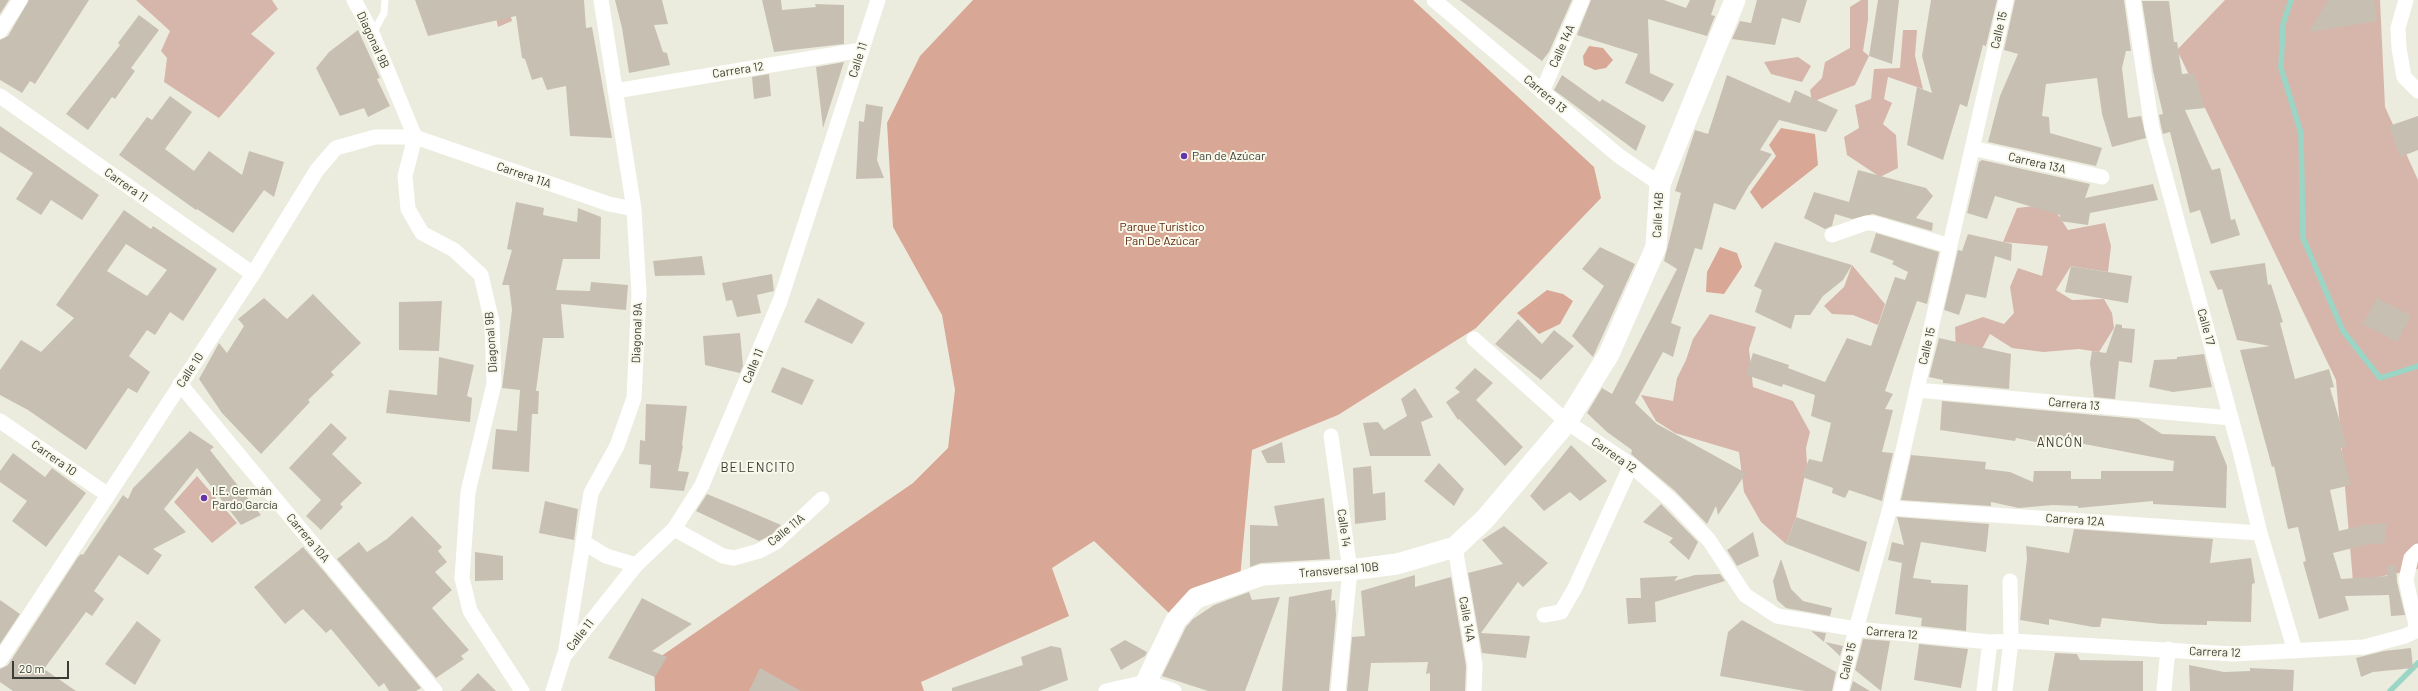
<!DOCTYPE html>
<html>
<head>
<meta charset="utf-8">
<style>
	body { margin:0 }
	#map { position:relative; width:2418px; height:691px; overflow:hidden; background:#ececde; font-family:Barlow,sans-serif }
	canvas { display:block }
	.scale { position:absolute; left:12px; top:661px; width:57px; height:18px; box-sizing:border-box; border:2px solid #3c3c36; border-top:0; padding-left:5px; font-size:12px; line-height:14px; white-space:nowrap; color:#3c3c36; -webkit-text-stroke:3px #f9f9eb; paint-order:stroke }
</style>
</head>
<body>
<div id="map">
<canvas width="2418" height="691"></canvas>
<div class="scale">20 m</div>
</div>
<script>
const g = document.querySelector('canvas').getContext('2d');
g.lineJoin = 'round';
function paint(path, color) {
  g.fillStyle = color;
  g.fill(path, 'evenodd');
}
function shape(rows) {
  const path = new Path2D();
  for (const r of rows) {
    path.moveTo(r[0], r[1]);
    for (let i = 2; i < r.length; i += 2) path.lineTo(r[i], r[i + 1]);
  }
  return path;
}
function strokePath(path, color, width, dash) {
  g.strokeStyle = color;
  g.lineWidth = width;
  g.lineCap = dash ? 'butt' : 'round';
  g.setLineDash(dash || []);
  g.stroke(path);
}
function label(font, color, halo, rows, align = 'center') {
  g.font = font + ' Barlow,sans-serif';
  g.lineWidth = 4;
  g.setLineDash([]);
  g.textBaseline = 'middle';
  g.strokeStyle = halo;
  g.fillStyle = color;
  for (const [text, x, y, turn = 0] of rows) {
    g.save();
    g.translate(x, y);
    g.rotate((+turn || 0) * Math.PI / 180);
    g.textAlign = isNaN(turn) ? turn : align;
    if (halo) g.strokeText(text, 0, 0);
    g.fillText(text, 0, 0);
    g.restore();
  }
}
paint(shape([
	[136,0,272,0,278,9,251,34,275,53,219,118,164,82,167,58,161,51,170,31],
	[492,0,506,0,512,21,498,27],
	[1861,0,1868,0,1868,20,1863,51,1869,56,1855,85,1812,102,1810,90,1822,78,1825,62,1850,48,1850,7],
	[2225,0,2380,0,2385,107,2418,180,2418,569,2353,582,2336,380,2177,50],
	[1903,30,1917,30,1915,56,1923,89,1888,77,1884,99,1892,103,1883,124,1896,135,1898,168,1880,177,1847,155,1844,137,1859,128,1855,105,1871,99,1874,69,1900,68],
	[1798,57,1811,66,1802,82,1771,74,1764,62],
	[2051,204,2068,230,2105,223,2111,246,2108,272,2071,266,2056,290,2072,300,2104,299,2112,313,2114,328,2099,352,2079,349,2043,352,2012,348,1990,334,1978,356,1956,351,1955,327,1983,317,2004,324,2014,313,2010,287,2018,268,2042,276,2048,246,2003,242,2017,208],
	[1852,265,1885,304,1878,325,1853,315,1832,314,1824,306,1844,287],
	[1710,314,1756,327,1749,349,1753,387,1793,401,1810,432,1806,448,1807,465,1796,517,1786,544,1761,522,1744,492,1739,452,1675,433,1656,421,1641,395,1673,401,1677,378,1686,360,1693,339],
	[197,476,237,523,212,543,174,502]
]), '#d6b6aa');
paint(shape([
	[973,0,1413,0,1594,167,1601,198,1476,328,1338,415,1252,450,1240,578,1171,615,1094,541,1052,568,1069,616,921,682,924,691,655,691,654,661,913,483,948,448,955,390,942,315,893,227,887,123,920,56],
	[1589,46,1603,48,1613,60,1606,68,1595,70,1584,65,1583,56],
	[1781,128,1815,134,1818,165,1762,209,1750,192,1776,156,1769,145],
	[1720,247,1737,253,1742,267,1724,294,1706,292,1707,272],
	[1547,290,1563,294,1573,301,1560,324,1539,334,1517,313]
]), '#d8a795');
strokePath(shape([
	[2291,0,2283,24,2281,68,2301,133,2303,238,2343,331,2380,378,2418,366],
	[2390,691,2418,663]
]), '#9bd5c5', 5.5);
paint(shape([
	[0,0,9,0,0,14],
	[29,0,89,0,35,84,30,81,22,93,0,80,0,40,8,36],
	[415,0,584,0,586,28,592,27,612,138,570,136,566,86,547,90,542,77,532,80,525,59,522,58,516,16,428,36],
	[615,0,662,0,668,24,654,25,663,52,667,53,670,65,629,73,622,28],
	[762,0,781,0,782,10,816,7,815,4,844,5,844,44,774,52],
	[1460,0,1572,0,1549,52,1542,61],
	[1591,0,1664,0,1686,8,1690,0,1716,0,1711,15,1715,16,1707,36,1648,19,1650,73,1674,84,1663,102,1625,83,1638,54,1577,35],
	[1757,0,1807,0,1800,23,1782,18,1775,45,1732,39,1740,21,1751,23],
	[1878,0,1899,0,1892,64,1869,56],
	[1931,0,1997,0,1986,46,1983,45,1967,107,1960,104,1943,160,1907,145,1917,87,1932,93,1922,56],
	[2015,0,2124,0,2131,51,2126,51,2122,68,2128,118,2141,116,2146,138,2112,147,2102,114,2097,78,2046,84,2042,116,2049,117,2050,133,2102,148,2096,166,1988,142,2000,96,2018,54,2004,50],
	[2328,0,2374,0,2377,21,2309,32],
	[2142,1,2169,1,2174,42,2177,42,2182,74,2194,73,2205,108,2185,110,2212,170,2220,168,2231,220,2235,219,2240,235,2211,244,2200,210,2190,213,2170,132,2163,134,2161,126,2159,115,2163,114,2153,71],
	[139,15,159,30,131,68,135,71,115,99,112,97,88,130,66,114,120,45,118,43],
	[358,30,380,78,377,79,390,106,368,117,364,108,340,116,316,68,329,52],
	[844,62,823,128,816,67],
	[769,74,771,96,754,99,752,77],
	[1562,75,1600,102,1602,99,1646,126,1636,151,1554,90],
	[1727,75,1790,103,1795,90,1838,110,1826,132,1779,120,1760,150,1772,154,1748,187,1735,210,1714,203,1702,250,1695,248,1671,323,1681,327,1673,357,1663,352,1635,403,1657,424,1746,473,1718,515,1716,506,1707,524,1675,491,1631,454,1632,450,1607,432,1587,413,1602,388,1612,394,1677,269,1664,261,1681,193,1675,191,1695,130,1708,134],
	[170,96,192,112,165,149,194,171,209,151,242,175,249,151,284,162,274,197,264,190,233,233,197,209,196,210,119,155,147,117,152,120],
	[866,104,883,107,877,160,884,178,856,179,859,121,864,122],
	[2418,116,2418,150,2400,157,2389,126],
	[0,126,99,195,82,220,51,200,41,215,16,199,33,173,0,152],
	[1982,160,2090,184,2085,198,2153,184,2158,200,2090,213,2088,225,2059,221,2060,215,1995,196,1987,219,1967,213,1979,162],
	[1858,170,1926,188,1933,196,1916,218,1933,223,1932,231,1873,214,1852,219,1835,214,1832,226,1825,229,1804,218,1814,192,1849,202],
	[516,202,544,208,543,215,577,222,578,208,601,217,600,259,563,259,556,290,590,291,591,282,628,285,626,310,561,304,564,338,543,338,536,391,539,391,538,414,532,414,529,472,492,469,496,429,517,431,520,390,502,388,512,310,509,285,502,285,512,250,507,249],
	[124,210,151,229,153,226,217,269,183,321,170,312,155,335,147,330,129,356,150,372,137,393,128,388,86,450,28,410,0,395,0,370,21,340,41,352,74,318,56,305],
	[126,244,167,270,147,296,107,271],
	[1876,233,1939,252,1927,304,1917,301,1885,391,1893,394,1885,409,1893,410,1882,452,1893,453,1882,501,1849,490,1845,498,1832,493,1833,488,1802,477,1809,459,1822,462,1831,423,1811,416,1815,395,1783,384,1782,387,1746,375,1753,353,1789,365,1788,368,1825,382,1847,338,1871,346,1895,277,1905,280,1908,272,1892,264,1894,261,1870,252],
	[1968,234,2012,244,2011,261,1995,256,1986,298,1966,294,1959,315,1944,310,1958,250,1962,251],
	[1775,242,1852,265,1843,280,1823,296,1810,315,1795,315,1791,329,1755,312,1762,290,1754,286],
	[1600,247,1635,264,1593,357,1572,336,1604,286,1582,269],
	[702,256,705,275,655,276,653,261],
	[2265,263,2268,285,2271,284,2283,322,2280,323,2295,379,2329,369,2334,387,2330,388,2347,446,2341,448,2351,485,2330,490,2339,531,2363,525,2387,523,2384,545,2373,543,2333,553,2341,579,2387,576,2387,566,2396,565,2397,582,2405,615,2391,616,2389,595,2345,596,2349,610,2319,619,2303,562,2306,561,2298,527,2288,529,2274,466,2272,467,2240,350,2270,346,2237,340,2222,289,2218,290,2209,271],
	[2071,266,2132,276,2128,303,2065,292],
	[772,274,774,291,757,295,761,313,737,317,732,300,726,301,722,283],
	[313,294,361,343,331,372,334,375,308,400,310,402,261,454,222,413,199,379,219,343,227,353,244,326,238,319,264,298,287,319],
	[818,298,865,323,852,344,804,322],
	[2377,298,2411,316,2397,342,2363,324],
	[442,301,439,351,399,350,399,302],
	[1518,319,1542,344,1554,330,1574,346,1541,380,1495,344],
	[2116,324,2122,325,2122,328,2135,329,2132,363,2119,361,2115,399,2094,397,2090,363,2092,351,2106,353],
	[740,333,743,366,740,373,705,365,703,336],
	[1939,338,2011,354,2009,389,1943,383,1943,380,1929,377],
	[2204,354,2212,387,2173,392,2149,387,2154,360,2177,359,2177,357],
	[439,357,474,365,467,396,472,398,470,422,386,413,389,390,437,395],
	[782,367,814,380,802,405,771,392],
	[1475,368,1493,383,1476,400,1523,447,1505,466,1459,419,1458,420,1446,402,1460,392,1455,388],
	[1415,388,1433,417,1421,422,1431,456,1370,456,1363,423,1378,422,1384,430,1407,416,1401,399],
	[1942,401,2138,419,2162,434,2215,436,2227,466,2226,508,2153,504,2153,501,2078,508,2078,506,2053,505,2019,508,1991,502,1991,506,1901,500,1911,455,1986,462,1985,469,2010,472,2033,482,2034,471,2071,471,2071,479,2101,479,2101,471,2173,471,2174,461,2047,437,2046,444,2016,438,2015,441,1940,430],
	[646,404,687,406,682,445,683,446,678,471,689,472,684,491,650,488,651,465,639,464,640,440,645,441],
	[331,423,347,438,332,454,362,483,340,504,343,507,321,530,306,516,321,500,289,468],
	[190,431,214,447,210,450,261,515,241,525,197,468,164,509,186,532,153,549,162,555,148,575,119,555,94,591,104,599,92,616,86,612,44,669,76,691,13,691,0,682,0,669,8,665,78,557,81,554,83,555,123,495,128,499,133,488],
	[1282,442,1285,463,1267,463,1261,451],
	[1571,445,1607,481,1580,501,1570,492,1544,511,1530,496],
	[13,453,45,477,52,468,86,493,46,547,12,521,27,501,0,482,0,471],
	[1439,463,1464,489,1454,506,1424,481],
	[1371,466,1373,494,1385,492,1386,520,1355,524,1353,468],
	[707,494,746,510,781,525,771,535,759,541,696,511],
	[1324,498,1330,559,1261,563,1250,567,1250,525,1278,526,1274,506],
	[545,501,578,509,574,540,539,533],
	[1661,504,1698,542,1689,560,1669,542,1673,538,1643,522],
	[412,516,442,547,438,551,447,562,435,572,452,590,432,608,469,650,461,656,464,659,436,678,337,559,359,542,367,552,387,539],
	[1796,517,1867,542,1859,572,1786,544],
	[1897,517,1989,524,1986,552,1921,542,1913,578,1931,580,1931,583,1968,585,1966,631,1921,626,1922,618,1895,614,1902,563,1888,560,1892,542,1904,545],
	[1504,526,1548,563,1523,587,1518,582,1481,633,1530,636,1526,658,1482,653,1468,573,1503,564,1482,540],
	[2074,529,2213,539,2210,563,2251,558,2255,583,2252,584,2251,622,2207,621,2207,625,2161,624,2102,618,2100,627,2093,627,2049,619,2049,625,2020,620,2027,558,2026,546,2069,553],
	[1753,532,1759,556,1737,566,1727,550],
	[303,547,322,569,421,688,416,691,389,691,384,683,379,687,331,629,326,633,303,609,285,624,254,587],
	[475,552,503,556,503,580,475,581],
	[1781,559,1791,589,1803,601,1832,608,1830,616,1786,608,1777,600,1773,581],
	[1720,574,1725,581,1655,602,1656,622,1628,624,1626,598,1641,598,1640,578,1678,576,1674,581,1695,575],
	[1415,575,1415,587,1451,577,1466,666,1465,691,1430,691,1430,673,1426,674,1428,662,1371,663,1368,691,1347,691,1352,637,1365,636,1361,591],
	[1332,589,1331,601,1335,600,1336,615,1329,691,1282,691,1289,597],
	[1249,592,1252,600,1280,597,1245,691,1208,691,1162,676,1186,627,1193,619,1214,605],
	[642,598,692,624,652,651,667,657,655,677,608,658],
	[0,600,20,614,0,644],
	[1742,620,1836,672,1832,691,1805,691,1720,676,1728,632],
	[137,621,161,640,135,685,105,664],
	[1811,631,1826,633,1824,642],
	[1863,639,1890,641,1881,691,1855,670],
	[1125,640,1147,652,1145,656,1121,670,1110,649],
	[1825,642,1843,646,1840,656],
	[1919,644,1968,649,1961,688,1914,680],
	[1051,646,1061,648,1068,680,1039,691,952,691,952,688,1023,665,1021,657],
	[2411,648,2413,668,2373,672,2361,677,2356,658,2384,651],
	[2055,653,2077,654,2080,660,2143,661,2143,691,2048,691],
	[2189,665,2224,672,2250,671,2250,668,2294,670,2293,691,2190,691],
	[760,668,801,691,749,691],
	[478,673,496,691,460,691],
	[1853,681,1870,691,1850,691]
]), '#c8bfb3');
strokePath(shape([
	[373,33,384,13,385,0]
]), '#fff', 7);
strokePath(shape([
	[354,0,372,33,415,137,405,176,408,209,422,233,454,250,481,275,492,322,494,384,468,492,462,578,470,611,522,691],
	[1434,0,1619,156,1660,184],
	[2133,0,2152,128,2240,451,2260,533,2295,651],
	[2406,0,2398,28,2399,48,2404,77,2418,91],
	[0,31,20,0],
	[615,91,861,50],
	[1542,92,1582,0],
	[0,96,253,274],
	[1972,148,2102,177],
	[1832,235,1866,223,1873,223,1950,246],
	[1474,339,1567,422,1631,465,1673,502,1709,540,1745,595,1777,616,1856,629,1990,642,2011,641,2233,654,2364,647,2405,636,2418,630],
	[180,384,435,691],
	[1917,390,2231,418],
	[0,421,108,495],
	[1331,436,1350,570,1338,691],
	[1890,508,2260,533],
	[674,529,723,556,734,558,759,551,776,542,822,499],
	[583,542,606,556,636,565],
	[1455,547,1475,665,1474,691],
	[1544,615,1561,612,1575,588,1631,465],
	[2417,630,2406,580,2411,558,2418,551],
	[565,655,591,493,617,446,634,398,639,293,634,209,601,0],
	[0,660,253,274,317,170,336,148,375,137,415,137,609,204,634,209],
	[553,691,564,656,636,565,674,529,702,485,780,301,878,0],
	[1106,691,1146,682,1174,691],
	[1841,691,1856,629,1890,508,2006,0],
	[1984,691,1990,642],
	[2005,691,2011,641,2010,581],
	[2164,691,2168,649]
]), '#fff', 15);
strokePath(shape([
	[1146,691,1146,682,1176,620,1196,598,1262,575,1350,570,1397,564,1455,547,1485,519,1567,422,1609,354,1656,247,1660,184,1735,0]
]), '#fff', 21);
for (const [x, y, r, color] of [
	[1184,156,4,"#6733aa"],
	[204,498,4,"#6733aa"]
]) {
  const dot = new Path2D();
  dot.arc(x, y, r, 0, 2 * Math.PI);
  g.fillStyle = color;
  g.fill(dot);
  strokePath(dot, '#f9f9eb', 1.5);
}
label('12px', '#3c3c36', '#f9f9eb', [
	["Calle 15",1999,30,-77],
	["Diagonal 9B",373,40,65],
	["Calle 14A",1562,46,-66],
	["Calle 11",858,60,-72],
	["Carrera 12",738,70,-9],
	["Carrera 13",1545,94,40],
	["Carrera 13A",2037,163,13],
	["Carrera 11A",524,175,19],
	["Carrera 11",126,185,35],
	["Calle 14B",1658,215,-87],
	["Calle 17",2206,327,75],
	["Diagonal 9A",637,333,-88],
	["Diagonal 9B",491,342,-94],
	["Calle 15",1927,346,-77],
	["Calle 11",753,366,-67],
	["Calle 10",190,370,-57],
	["Carrera 13",2074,404,5],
	["Carrera 12",1614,455,35],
	["Carrera 10",54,458,35],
	["Carrera 12A",2075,520,4],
	["Calle 14",1344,528,82],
	["Calle 11A",786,530,-39],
	["Carrera 10A",308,538,50],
	["Transversal 10B",1339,570,-5],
	["Calle 14A",1467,619,80],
	["Carrera 12",1892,633,5],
	["Calle 11",580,635,-52],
	["Carrera 12",2215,652,2],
	["Calle 15",1848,661,-77]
]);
label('12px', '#3c3c36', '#f9f9eb', [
	["Pan de Azúcar",1192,156],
	["I.E. Germán",212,491],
	["Pardo García",212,505]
], 'left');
label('12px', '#5a1f06', '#f9f9eb', [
	["Parque Turístico",1162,227],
	["Pan De Azúcar",1162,241]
]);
g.letterSpacing = '1px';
label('13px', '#3c3c36', '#f9f9eb', [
	["ANCÓN",2060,443],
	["BELENCITO",758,468]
]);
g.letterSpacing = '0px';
</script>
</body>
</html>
